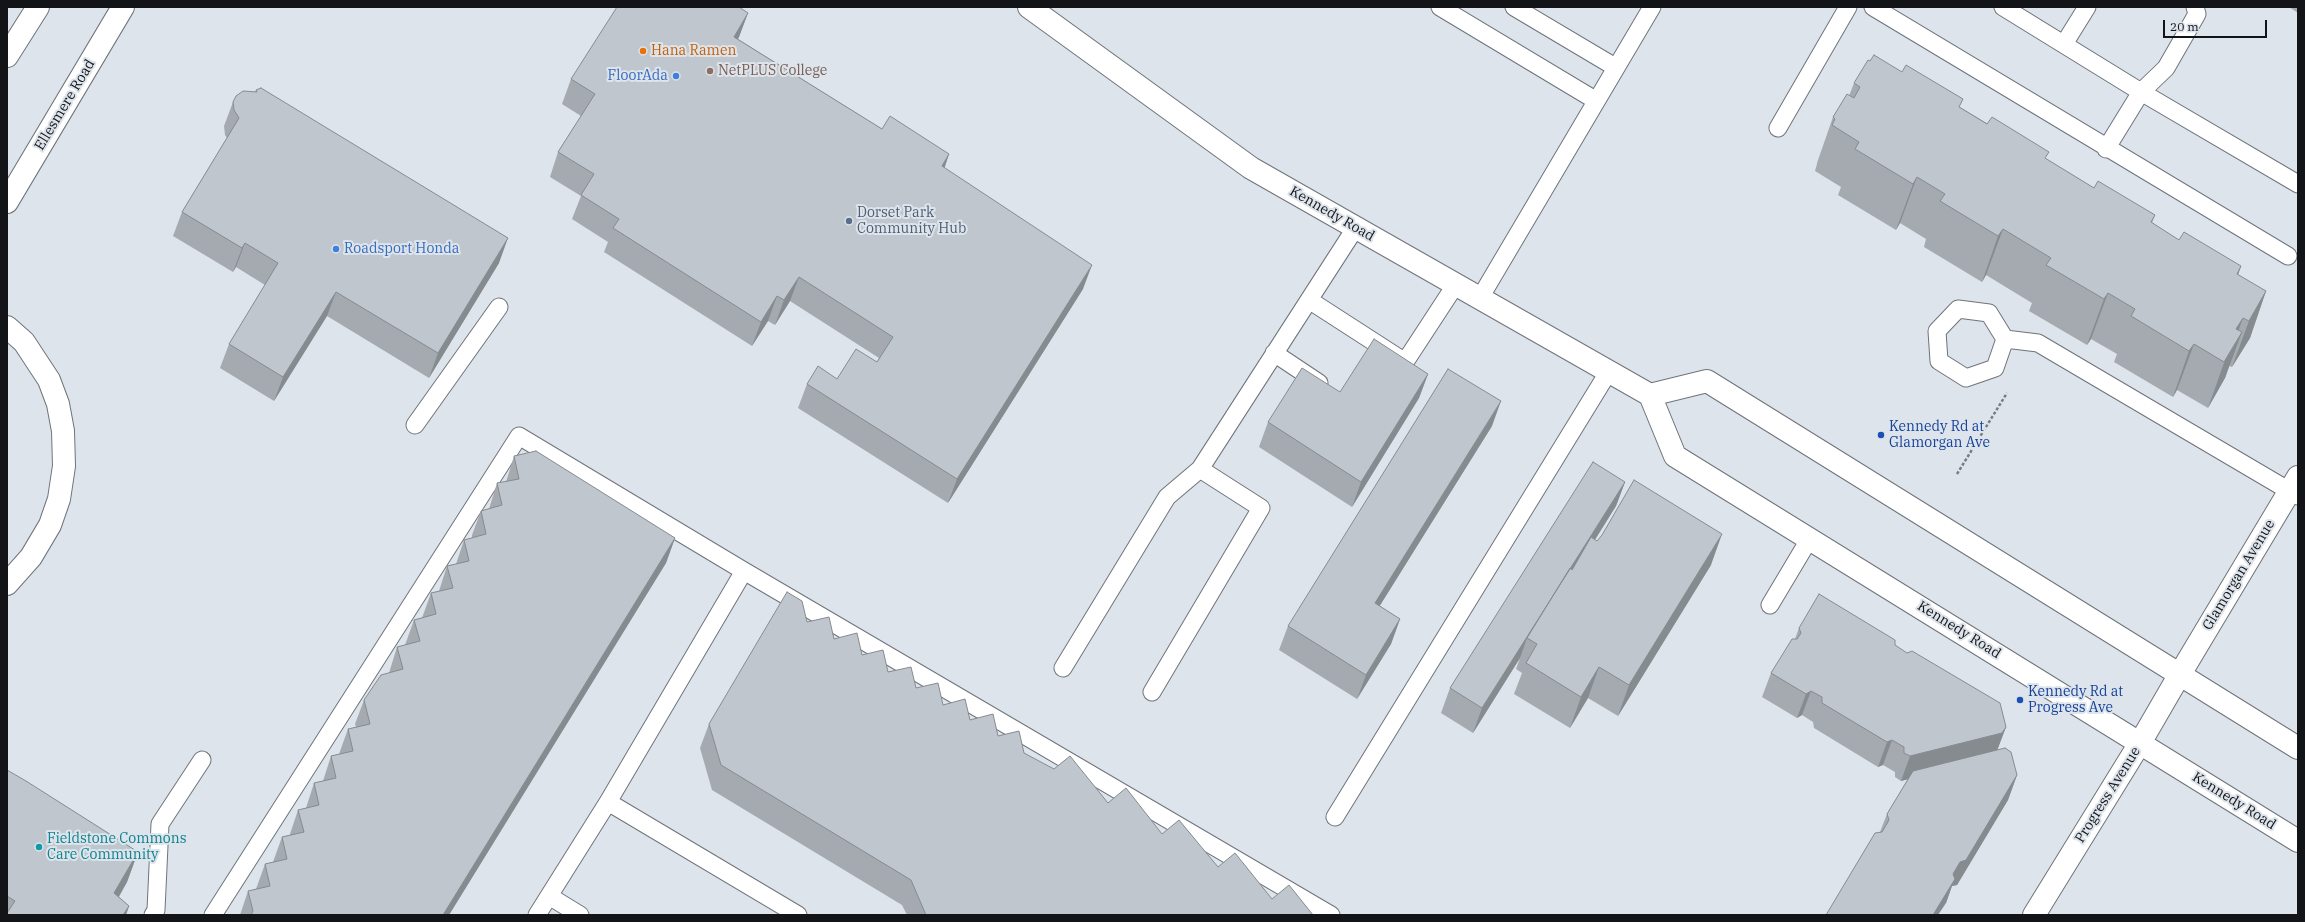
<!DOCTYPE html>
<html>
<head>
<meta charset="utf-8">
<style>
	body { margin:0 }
	#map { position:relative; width:2305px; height:922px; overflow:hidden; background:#dee4eb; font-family:"IBM Plex Serif",serif }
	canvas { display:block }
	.frame { position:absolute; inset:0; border:8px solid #131417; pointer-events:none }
	.scale { position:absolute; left:2163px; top:20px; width:104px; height:18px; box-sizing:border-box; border:2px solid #131417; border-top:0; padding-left:5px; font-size:12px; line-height:14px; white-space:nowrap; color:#131417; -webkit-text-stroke:3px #dee4eb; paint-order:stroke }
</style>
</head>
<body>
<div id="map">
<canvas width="2305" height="922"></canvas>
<div class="frame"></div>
<div class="scale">20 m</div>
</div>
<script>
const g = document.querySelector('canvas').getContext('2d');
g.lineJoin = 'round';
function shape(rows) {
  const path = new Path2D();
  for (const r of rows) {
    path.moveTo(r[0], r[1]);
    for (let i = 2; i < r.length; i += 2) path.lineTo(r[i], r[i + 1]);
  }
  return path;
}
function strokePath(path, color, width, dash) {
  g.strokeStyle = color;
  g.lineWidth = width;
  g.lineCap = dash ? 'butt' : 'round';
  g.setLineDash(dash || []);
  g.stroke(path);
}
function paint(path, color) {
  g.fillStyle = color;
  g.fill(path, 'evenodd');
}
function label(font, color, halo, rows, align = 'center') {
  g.font = font + ' "IBM Plex Serif",serif';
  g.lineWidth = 4;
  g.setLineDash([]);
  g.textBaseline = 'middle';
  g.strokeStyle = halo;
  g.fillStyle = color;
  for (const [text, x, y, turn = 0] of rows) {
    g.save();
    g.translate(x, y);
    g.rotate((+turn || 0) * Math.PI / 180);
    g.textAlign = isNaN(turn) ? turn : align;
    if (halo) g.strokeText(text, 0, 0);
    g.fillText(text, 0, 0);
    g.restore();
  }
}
const service = shape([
	[1440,7,1595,100],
	[1514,7,1615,67],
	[1873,7,2288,256],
	[2003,7,2141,92,2298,184],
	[2064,44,2087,7],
	[1778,128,1848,7],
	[2106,149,2141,92,2166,68,2197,14,2195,7],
	[1480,298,1652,7],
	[1309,300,1405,362,1456,284],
	[1958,309,1989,313,2005,339,1995,368,1966,378,1939,361,1937,331,1958,309],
	[2005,339,2038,343,2298,496],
	[1274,353,1319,383],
	[415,425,499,307],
	[1770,605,1810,538],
	[1063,668,1167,497,1200,469],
	[1152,692,1261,508,1200,469,1356,227],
	[608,802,744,571],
	[1335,817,1609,371],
	[549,896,580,915],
	[153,915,156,910,160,824,202,760],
	[213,915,519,436,744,571,1331,915],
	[537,915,608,802,798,915]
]);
const minor = shape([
	[7,327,24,342,49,380,58,404,63,431,64,466,59,499,50,525,31,557,7,584],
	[2180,674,2298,477]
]);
const secondary = shape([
	[1029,7,1251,168,1650,395,1675,456,2298,841],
	[7,56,38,7],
	[7,202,123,7],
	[1650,395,1707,381,2298,748],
	[2034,915,2140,743,2180,674]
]);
strokePath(service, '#6f747b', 19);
strokePath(minor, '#6f747b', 24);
strokePath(secondary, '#6f747b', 24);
strokePath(shape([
	[1957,474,2007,393]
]), '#797d82', 2.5, [3, 2]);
strokePath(service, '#fff', 17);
strokePath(minor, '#fff', 22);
strokePath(secondary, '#fff', 22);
paint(shape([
	[2289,7,2298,7,2298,13],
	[748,13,738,39,882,129,949,154,944,168,1083,289,948,503,798,408,807,384,837,379,877,362,879,358,790,301,775,325,768,321,752,346,604,252,608,242,572,219,581,196,550,177,558,152,581,116,562,104,571,79],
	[1854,83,1960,107,2094,188,2155,215,2152,223,2179,240,2241,266,2238,275,2266,291,2250,338,2232,367,2229,366,2225,378,2208,408,2177,390,2173,397,2114,362,2117,354,2091,339,2087,345,2029,311,2032,303,1986,275,1982,282,1924,247,1926,239,1900,223,1896,230,1838,195,1841,187,1815,171,1817,164,1817,163,1833,117,1849,96],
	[256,90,499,263,429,378,327,316,274,401,220,368,229,344,265,285,236,267,233,272,173,236,182,212,227,138,225,135,224,126,233,102,255,92],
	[1428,374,1419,398,1352,507,1259,447,1268,422,1340,392],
	[1492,426,1379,606,1400,619,1391,644,1357,699,1279,650,1288,626],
	[514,456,675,538,666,563,449,915,240,915,248,891,256,889,265,864,273,862,282,837,290,835,290,834,298,810,306,808,314,783,323,781,331,756,339,754,348,729,356,727,355,724,364,700,389,673,397,647,405,645,414,620,422,618,431,593,439,591,447,566,456,564,464,540,472,538,472,535,481,511,489,509,497,483,506,482],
	[1625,482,1616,506,1595,540,1597,541,1711,565,1618,716,1588,698,1570,728,1514,694,1522,673,1516,669,1520,658,1473,733,1441,713,1450,688],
	[807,622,943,705,998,736,1024,753,1108,803,1162,834,1272,899,1313,915,907,915,902,905,712,790,700,748,709,724],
	[1799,628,1895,645,2006,727,1997,750,2017,775,2008,800,1957,885,1952,886,1946,903,1880,832,1887,814,1908,779,1901,781,1895,777,1895,772,1883,765,1878,767,1814,728,1813,722,1802,715,1797,718,1762,697,1771,673,1795,639],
	[7,770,138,852,127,882,119,897,129,906,126,915,7,915]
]), '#a5aab0');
paint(shape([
	[748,13,739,37,725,62,734,37],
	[949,154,941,179,942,166],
	[1917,177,1900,223,1896,230,1913,184],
	[2003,229,1986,275,1982,282,1998,236],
	[508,238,499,263,429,378,438,353],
	[245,243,236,267,233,272,242,248],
	[1092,265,1083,289,948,503,957,479],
	[2241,266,2225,312,2237,274],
	[799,277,790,301,775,325,784,300],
	[2266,291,2250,338,2232,367,2249,321],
	[336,292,327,316,274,401,283,377],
	[2108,293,2091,339,2087,345,2104,299],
	[777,296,768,321,752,346,761,322],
	[2243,318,2231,351,2242,332,2225,378,2208,408,2236,329],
	[2194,344,2177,390,2173,397,2189,351],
	[1428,374,1419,398,1352,507,1361,482],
	[1501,401,1492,426,1366,628,1375,603],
	[1625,482,1616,506,1531,641,1527,638,1520,658,1473,733,1482,708],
	[1722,534,1711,565,1618,716,1629,685],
	[675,538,666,563,449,915,443,915],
	[1400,619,1391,644,1357,699,1366,675],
	[1599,667,1588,698,1570,728,1581,697],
	[1811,691,1802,715,1797,718,1806,694],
	[2006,727,1997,751,1993,758,1901,781,1910,756],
	[1892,740,1883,765,1878,767,1887,742],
	[2017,775,2008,800,1957,885,1952,886,1946,903,1938,915,1933,915,1953,874,1960,862],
	[138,852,127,882,108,915,114,893],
	[129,906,126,915,123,915]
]), '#868b90');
const building = shape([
	[617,7,739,7,748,13,734,37,882,129,890,116,949,154,942,166,1092,265,957,479,807,384,818,366,837,379,856,349,877,362,893,337,799,277,784,300,777,296,761,322,613,228,619,219,581,195,594,174,558,152,595,94,571,79,617,7],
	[1874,55,1902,72,1906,65,1963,99,1959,107,1987,124,1992,117,2049,152,2045,158,2094,188,2098,181,2155,215,2151,222,2179,240,2184,232,2241,266,2237,274,2266,291,2249,321,2243,318,2236,329,2242,332,2224,362,2194,344,2189,351,2131,316,2135,309,2108,293,2104,299,2046,265,2051,258,2003,229,1998,236,1940,201,1945,194,1917,177,1913,184,1855,149,1859,142,1832,125,1835,119,1833,117,1847,94,1854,98,1860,87,1854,83,1868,60,1870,61,1874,55],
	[261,88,508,238,438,353,336,292,283,377,229,344,278,263,245,243,242,248,182,212,239,118,234,110,233,102,236,96,243,91,257,92,256,90,261,88],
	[1374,339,1428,374,1361,482,1268,422,1302,368,1340,392,1374,339],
	[1448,369,1501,401,1375,603,1400,619,1366,675,1288,626,1448,369],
	[536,451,675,538,443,915,251,915,253,911,248,891,270,886,265,864,287,859,282,837,304,832,298,810,319,805,314,783,336,778,331,756,353,751,348,729,370,724,364,700,381,675,403,669,397,647,420,641,414,620,436,614,431,593,453,588,447,566,469,561,464,540,486,534,481,511,502,505,497,483,519,479,514,456,536,451],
	[1593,462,1625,482,1482,708,1450,688,1593,462],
	[1634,480,1722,534,1629,685,1599,667,1581,697,1526,663,1537,644,1527,638,1570,568,1572,570,1591,537,1597,541,1602,535,1634,480],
	[787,592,802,601,807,622,829,617,834,639,857,633,862,655,883,650,888,672,911,667,916,688,938,683,943,705,965,699,970,720,993,714,998,736,1019,731,1024,753,1054,769,1070,756,1108,803,1126,788,1162,834,1179,820,1218,867,1235,853,1272,899,1289,885,1313,915,926,915,911,880,721,765,709,724,787,592],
	[1819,594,1895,640,1895,645,1907,653,1912,651,2000,703,2006,727,2002,733,1910,756,1904,753,1904,747,1892,740,1887,742,1822,703,1822,697,1811,691,1806,694,1771,673,1792,639,1797,639,1801,633,1799,628,1819,594],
	[2005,748,2011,752,2017,775,1966,860,1960,862,1953,874,1955,879,1933,915,1826,915,1875,833,1882,832,1889,820,1887,814,1913,771,2005,748],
	[7,770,26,781,138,852,114,893,129,906,123,915,7,915,7,913,15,901,7,896,7,770]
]);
paint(building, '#c0c6cd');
strokePath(building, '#868b90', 1);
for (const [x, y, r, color] of [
	[643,51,4,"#e8710a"],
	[710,71,4,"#8d6e63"],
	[676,76,4,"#3f7fe0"],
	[849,221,4,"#5c6f8a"],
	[336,249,4,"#3f7fe0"],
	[1881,435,4,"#1a4fb4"],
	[2020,700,4,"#1a4fb4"],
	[39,847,4,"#0f9aa8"]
]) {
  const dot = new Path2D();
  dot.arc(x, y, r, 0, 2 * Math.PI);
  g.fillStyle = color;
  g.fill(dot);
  strokePath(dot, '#dee4eb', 1.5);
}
label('14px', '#c56008', '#dee4eb', [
	["Hana Ramen",651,51]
], 'left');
label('14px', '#785e54', '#dee4eb', [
	["NetPLUS College",718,71]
], 'left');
label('14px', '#366cbe', '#dee4eb', [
	["FloorAda",668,76],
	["Roadsport Honda",344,249,"left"]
], 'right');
label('14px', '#131417', '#dee4eb', [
	["Ellesmere Road",65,105,-59],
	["Kennedy Road",1332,214,30],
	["Glamorgan Avenue",2239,575,-59],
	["Kennedy Road",1959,630,32],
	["Progress Avenue",2108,795,-58],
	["Kennedy Road",2234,801,32]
]);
label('14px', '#4e5e75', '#dee4eb', [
	["Dorset Park",857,213],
	["Community Hub",857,229]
], 'left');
label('14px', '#164399', '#dee4eb', [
	["Kennedy Rd at",1889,427],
	["Glamorgan Ave",1889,443],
	["Kennedy Rd at",2028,692],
	["Progress Ave",2028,708]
], 'left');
label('14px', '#0d838f', '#dee4eb', [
	["Fieldstone Commons",47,839],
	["Care Community",47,855]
], 'left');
</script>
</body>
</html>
